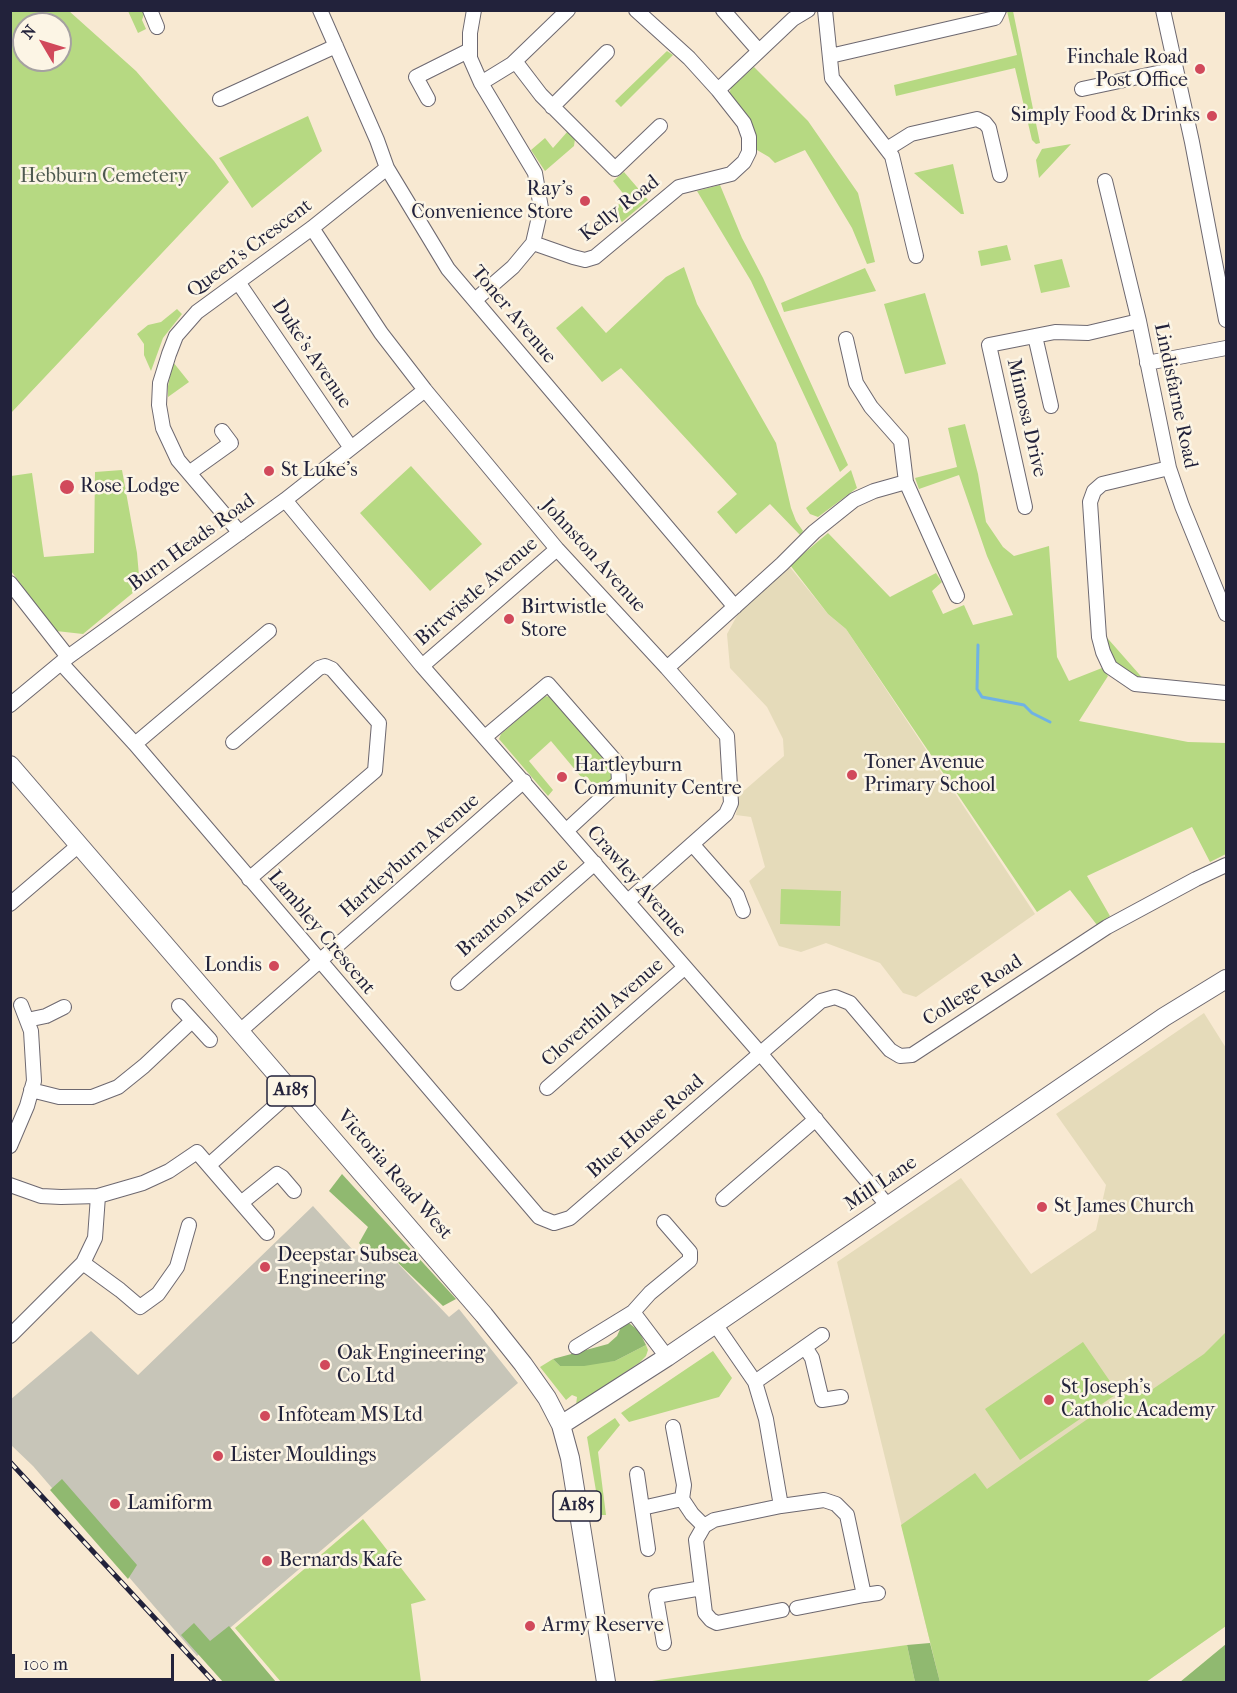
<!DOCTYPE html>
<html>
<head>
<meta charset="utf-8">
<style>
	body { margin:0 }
	#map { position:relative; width:1237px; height:1693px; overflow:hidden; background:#f8e9d2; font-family:"IM FELL French Canon",serif }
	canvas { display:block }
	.frame { position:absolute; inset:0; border:12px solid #22223b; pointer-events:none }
	.north { position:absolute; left:12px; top:12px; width:60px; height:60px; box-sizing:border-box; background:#fcf5e5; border:2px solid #a5a1a1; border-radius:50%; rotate:308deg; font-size:16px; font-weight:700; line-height:24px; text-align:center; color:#22223b }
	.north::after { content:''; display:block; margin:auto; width:21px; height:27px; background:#d1495b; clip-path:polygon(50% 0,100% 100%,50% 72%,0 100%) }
	.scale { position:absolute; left:12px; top:1654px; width:162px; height:27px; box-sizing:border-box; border:3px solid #22223b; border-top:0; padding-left:8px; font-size:18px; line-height:21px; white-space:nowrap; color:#22223b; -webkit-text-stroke:4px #fcf5e5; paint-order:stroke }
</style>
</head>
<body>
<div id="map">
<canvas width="1237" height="1693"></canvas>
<div class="frame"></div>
<div class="north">N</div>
<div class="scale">100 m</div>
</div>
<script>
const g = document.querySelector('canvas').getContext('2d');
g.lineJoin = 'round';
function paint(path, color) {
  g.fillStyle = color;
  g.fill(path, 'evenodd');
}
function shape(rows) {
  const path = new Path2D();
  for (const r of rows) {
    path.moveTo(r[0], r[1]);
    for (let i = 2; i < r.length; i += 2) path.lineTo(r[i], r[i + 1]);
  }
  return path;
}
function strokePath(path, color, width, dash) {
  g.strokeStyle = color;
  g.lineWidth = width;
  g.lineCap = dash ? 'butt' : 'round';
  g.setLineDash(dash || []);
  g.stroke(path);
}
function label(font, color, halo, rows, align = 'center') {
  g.font = font + ' "IM FELL French Canon",serif';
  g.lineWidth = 5;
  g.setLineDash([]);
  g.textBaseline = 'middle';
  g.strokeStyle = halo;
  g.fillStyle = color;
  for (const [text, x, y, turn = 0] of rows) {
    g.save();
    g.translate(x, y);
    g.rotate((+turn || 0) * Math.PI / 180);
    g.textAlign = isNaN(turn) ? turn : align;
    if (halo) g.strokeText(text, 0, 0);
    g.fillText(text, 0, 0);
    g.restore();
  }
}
paint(shape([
	[789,566,828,614,846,629,1035,914,916,997,903,993,880,963,826,943,801,952,779,946,749,881,765,867,751,817,736,815,739,795,784,756,783,739,767,707,730,668,727,634,739,612],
	[1204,1013,1226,1048,1226,1626,1146,1682,940,1682,837,1262,961,1178,1031,1274,1096,1230,1106,1185,1056,1114]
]), '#e5dbba');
paint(shape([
	[313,1206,361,1259,385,1250,449,1317,459,1309,518,1383,197,1656,33,1466,11,1445,10,1400,91,1331,138,1375]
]), '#c7c5b8');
paint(shape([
	[11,10,69,11,136,71,214,161,229,182,11,413],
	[24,24,60,24,60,60,24,60],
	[128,11,143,11,144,14,142,20,146,29,138,33],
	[1007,11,1013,11,1040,143,1036,144,1032,140,1015,68,896,96,894,85,1017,55],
	[667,51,673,55,621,107,615,101],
	[754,67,808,121,858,193,875,262,867,264,852,228,805,150,775,163,769,157,757,150,753,127,729,94,731,88],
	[308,116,322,151,252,208,219,158],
	[568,131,575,139,574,146,545,171,531,150,545,138,553,148],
	[1071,144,1039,178,1036,160,1042,149],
	[953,164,964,214,961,214,914,173],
	[624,172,648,200,622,222,612,211,626,197,613,181],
	[720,185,742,238,763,278,848,465,840,472,751,281,697,191],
	[1007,245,1011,260,981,266,978,251],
	[1062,259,1070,287,1041,293,1034,265],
	[684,267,697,304,776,443,791,508,796,521,803,531,800,535,770,504,736,534,717,512,737,494,621,368,602,382,556,328,582,306,606,333,666,277],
	[865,268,876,291,784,312,781,303],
	[925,293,946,364,905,374,884,304],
	[177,309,182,314,163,338,151,371,144,355,144,344,137,334,148,325,161,322],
	[173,362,189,382,168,397,168,386],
	[965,424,978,474,986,522,1003,547,1014,556,1049,546,1057,657,1069,681,1102,668,1108,676,1079,721,1188,742,1226,743,1226,854,1210,862,1192,827,1087,876,1110,916,1097,925,1070,890,1037,912,846,629,828,614,790,565,828,533,890,597,936,573,942,582,932,591,943,614,964,605,973,625,1013,615,987,556,959,475,919,489,915,478,957,467,948,428],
	[411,466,482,544,430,591,360,513],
	[122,470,137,553,140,587,83,634,56,631,11,571,11,476,32,473,44,557,94,553,95,472],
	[851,470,857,488,818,517,810,514,806,508],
	[1102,632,1146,682,1132,678,1113,662],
	[545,696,551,697,612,767,614,779,600,792,586,776,582,778,551,741,529,761,553,790,548,796,499,739,501,734],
	[781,889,841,891,840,926,780,924],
	[1226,1332,1226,1626,1146,1682,940,1682,901,1525,975,1473,987,1489,1122,1395,1147,1393,1204,1354],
	[1083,1342,1118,1393,1020,1460,985,1409],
	[646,1345,648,1350,646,1356,639,1363,576,1405,577,1397,572,1395,566,1400,540,1367,553,1359,560,1366,615,1361],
	[713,1351,732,1378,719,1397,629,1422,621,1413],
	[615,1418,620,1425,598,1452,606,1515,600,1515,587,1437],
	[363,1519,426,1600,411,1604,421,1682,281,1682,235,1628],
	[907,1645,915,1682,652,1682,652,1681]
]), '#b6d982');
paint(shape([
	[342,1174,456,1299,443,1306,394,1259,373,1260,359,1243,368,1227,329,1191],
	[629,1323,639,1331,646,1345,615,1361,584,1366,560,1366,553,1359,608,1344,617,1336,622,1325],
	[62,1479,137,1565,128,1579,50,1490],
	[194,1623,210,1641,229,1626,276,1682,223,1682,181,1635],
	[930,1643,940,1682,915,1682,907,1645],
	[1226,1644,1226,1682,1180,1682]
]), '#90b970');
strokePath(shape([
	[978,645,977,689,982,697,1024,705,1032,713,1050,722]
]), '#6fb2e4', 3);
const minor = shape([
	[150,10,157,27],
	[320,10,377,140,387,168,448,269,735,607],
	[474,10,470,33,470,58,481,83,535,173,541,208,533,243,513,267,475,300],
	[723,10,759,51],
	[825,10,832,78,892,156,916,256],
	[1163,10,1192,142,1226,320],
	[830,56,995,18,999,10],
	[515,61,541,95,615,169,660,126],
	[481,83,512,64,568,10],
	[1082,89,1176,69],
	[718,90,793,19,808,10],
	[220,99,336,46],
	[428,99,416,77,470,50],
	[552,107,607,52],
	[887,149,911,134,977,119,985,123,989,128,1000,175],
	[1105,181,1139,321,1169,468,1182,506,1226,614],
	[312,228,381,333,425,390,557,549,667,668,727,736,731,803,726,814,628,901],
	[533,243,573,257,585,260,595,257,679,187,731,174,744,162,749,152,749,137,744,123,718,90,689,58,636,10],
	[238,282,351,448],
	[1035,336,1051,406],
	[846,339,856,383,871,407,901,441,906,482,957,596],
	[1147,363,1226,348],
	[1169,468,1102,484,1094,491,1090,502,1099,637,1103,652,1110,667,1135,684,1226,693],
	[189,473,231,443,222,431],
	[285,500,422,666,760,1053,888,1206],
	[1025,507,989,345,1055,332,1088,333,1139,321],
	[240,533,178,460,163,428,159,405,160,383,169,354,176,336,197,312,312,228,387,168],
	[10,583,68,657],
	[61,663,135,744,539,1217,554,1223,570,1218,821,1001,835,997,850,1003,890,1050,900,1056,912,1055,1107,927,1196,879,1226,865],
	[422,666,557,549],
	[667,668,782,564,814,532,854,500,874,491,906,482],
	[10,705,68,657,285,500,425,390],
	[485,737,548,684,618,764,619,782,567,830],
	[233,742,319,668,325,666,332,669,379,723,375,771,249,879],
	[135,744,269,631],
	[693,845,737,895,743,911],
	[10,904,79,845],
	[458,983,595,863],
	[179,1006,210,1040],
	[27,1020,46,1016,64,1007],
	[240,1031,524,781],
	[547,1088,684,968],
	[31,1090,59,1097,92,1097,118,1087,144,1066,192,1021],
	[10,1146,27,1106,34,1081,31,1031,21,1005],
	[209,1165,292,1091],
	[10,1185,41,1196,61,1197,98,1196,143,1183,169,1171,197,1152,241,1203,277,1174,282,1177,294,1191],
	[723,1199,816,1119],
	[241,1203,267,1233],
	[83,1263,120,1290,140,1307,158,1294,177,1267,189,1225],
	[633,1312,667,1357],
	[715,1324,755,1382,766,1419,781,1506,824,1500,836,1504,847,1515,864,1595,878,1593],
	[10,1336,83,1263,95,1238,98,1196],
	[576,1347,633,1312,650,1293,690,1260,690,1252,664,1222],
	[805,1347,812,1358,822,1400,841,1397],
	[755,1382,822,1335],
	[673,1427,684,1485,682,1499,692,1514,704,1526],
	[637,1474,642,1508,682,1499],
	[781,1506,714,1520,704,1526,696,1540,705,1613,711,1620,717,1623,782,1610],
	[642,1508,648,1549],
	[797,1608,864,1595],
	[664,1643,656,1596,702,1588]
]);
const major = shape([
	[10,765,484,1315,523,1364,547,1398,561,1425,570,1458,606,1682],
	[561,1425,667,1357,1164,1017,1226,979]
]);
strokePath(minor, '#6d6870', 16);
strokePath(major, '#6d6870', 20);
strokePath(minor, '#fff', 14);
strokePath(major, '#fff', 18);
const rail = shape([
	[10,1462,214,1682]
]);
strokePath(rail, '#22223b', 5);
strokePath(rail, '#fcf5e5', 3, [9]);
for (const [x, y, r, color] of [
	[1200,69,6,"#d1495b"],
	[1212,116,6,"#d1495b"],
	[585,201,6,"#d1495b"],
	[269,471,6,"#d1495b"],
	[67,487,8,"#d1495b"],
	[509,619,6,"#d1495b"],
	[852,775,6,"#d1495b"],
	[562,777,6,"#d1495b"],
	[274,966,6,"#d1495b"],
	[1042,1207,6,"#d1495b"],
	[265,1267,6,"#d1495b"],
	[325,1365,6,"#d1495b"],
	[1049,1400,6,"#d1495b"],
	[265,1416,6,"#d1495b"],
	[218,1456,6,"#d1495b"],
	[115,1504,6,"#d1495b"],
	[267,1561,6,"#d1495b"],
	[530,1626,6,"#d1495b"]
]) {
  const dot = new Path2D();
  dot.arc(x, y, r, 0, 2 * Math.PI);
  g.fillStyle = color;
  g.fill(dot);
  strokePath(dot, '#fcf5e5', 2);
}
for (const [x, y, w] of [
	[291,1091,48],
	[577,1506,48]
]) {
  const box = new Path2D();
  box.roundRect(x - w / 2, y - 15, w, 30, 4.5);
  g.fillStyle = '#fcf5e5';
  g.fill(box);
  strokePath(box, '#22223b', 1.5);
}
label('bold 18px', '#22223b', null, [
	["A185",291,1091],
	["A185",577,1506]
]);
label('20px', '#22223b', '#fcf5e5', [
	["Finchale Road",1188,58,"right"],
	["Post Office",1188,81,"right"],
	["Simply Food & Drinks",1200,116,"right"],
	["Ray's",573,190,"right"],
	["Convenience Store",573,213,"right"],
	["St Luke's",281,471],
	["Rose Lodge",80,487],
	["Birtwistle",521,608],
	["Store",521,631],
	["Toner Avenue",864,763],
	["Primary School",864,786],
	["Hartleyburn",574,766],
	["Community Centre",574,789],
	["Londis",262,966,"right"],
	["St James Church",1054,1207],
	["Deepstar Subsea",277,1256],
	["Engineering",277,1279],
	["Oak Engineering",337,1354],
	["Co Ltd",337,1377],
	["St Joseph's",1061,1388],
	["Catholic Academy",1061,1411],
	["Infoteam MS Ltd",277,1416],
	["Lister Mouldings",230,1456],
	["Lamiform",127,1504],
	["Bernards Kafe",279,1561],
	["Army Reserve",542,1626]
], 'left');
label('20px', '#4e5950', '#fcf5e5', [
	["Hebburn Cemetery",104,177]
]);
label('20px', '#22223b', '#fcf5e5', [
	["Kelly Road",620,209,-38],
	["Queen's Crescent",250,249,-37],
	["Toner Avenue",513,315,50],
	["Duke's Avenue",311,354,56],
	["Lindisfarne Road",1175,396,78],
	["Mimosa Drive",1026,418,77],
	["Burn Heads Road",192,543,-36],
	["Johnston Avenue",593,556,48],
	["Birtwistle Avenue",477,592,-41],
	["Hartleyburn Avenue",410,856,-41],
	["Crawley Avenue",636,882,49],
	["Branton Avenue",513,908,-41],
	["Lambley Crescent",321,933,50],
	["College Road",973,991,-33],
	["Cloverhill Avenue",603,1013,-41],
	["Blue House Road",646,1127,-41],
	["Victoria Road West",394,1175,49],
	["Mill Lane",881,1184,-34]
]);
</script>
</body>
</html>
